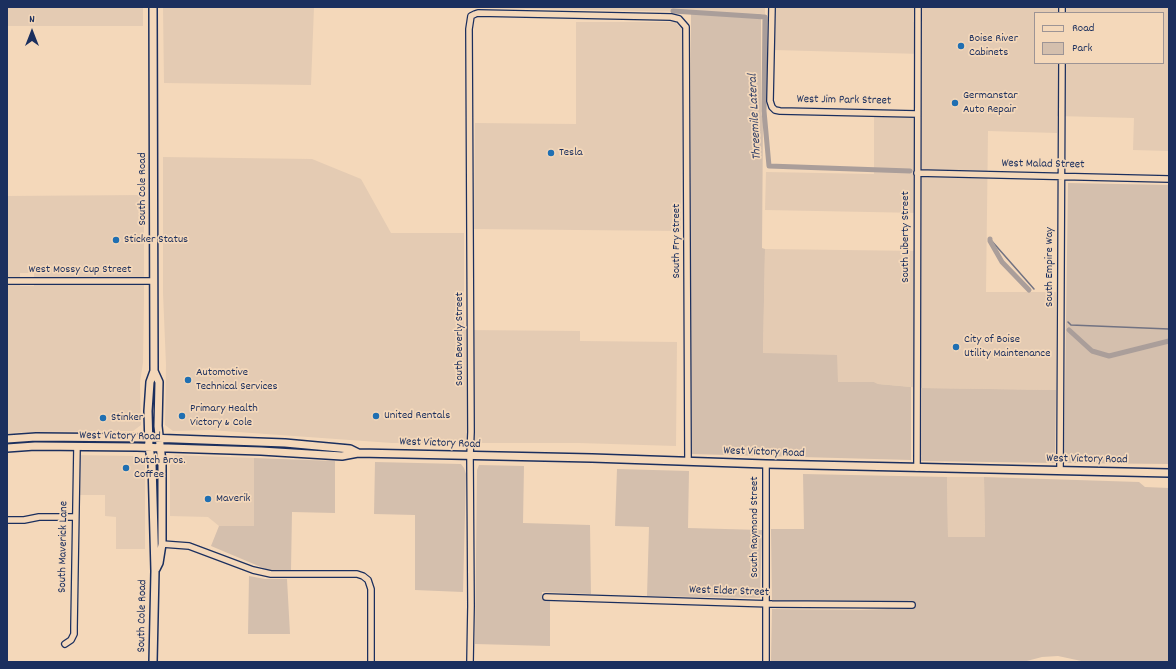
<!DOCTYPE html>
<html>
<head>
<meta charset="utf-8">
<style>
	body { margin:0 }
	#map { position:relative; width:1176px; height:669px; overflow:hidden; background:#f4d8ba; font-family:Dekko,sans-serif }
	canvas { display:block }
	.frame { position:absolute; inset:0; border:8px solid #1b2f5e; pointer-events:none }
	.legend { position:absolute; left:1034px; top:12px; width:130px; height:52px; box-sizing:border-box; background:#f4d8ba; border:1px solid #9d9495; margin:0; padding:5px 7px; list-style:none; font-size:12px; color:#1b2f5e }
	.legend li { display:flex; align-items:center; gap:8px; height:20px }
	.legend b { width:20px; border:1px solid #9d9495 }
	.north { position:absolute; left:12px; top:12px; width:40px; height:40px; -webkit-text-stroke:3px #f4d8ba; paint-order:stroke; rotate:0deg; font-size:11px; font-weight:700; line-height:16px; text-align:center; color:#1b2f5e }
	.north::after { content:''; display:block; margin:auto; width:14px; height:18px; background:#1b2f5e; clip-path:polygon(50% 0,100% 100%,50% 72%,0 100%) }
</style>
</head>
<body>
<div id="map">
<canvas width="1176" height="669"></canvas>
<div class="frame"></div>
<ul class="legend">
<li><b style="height:5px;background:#f4d8ba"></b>Road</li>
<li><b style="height:11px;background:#d4bfad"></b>Park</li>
</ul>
<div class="north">N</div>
</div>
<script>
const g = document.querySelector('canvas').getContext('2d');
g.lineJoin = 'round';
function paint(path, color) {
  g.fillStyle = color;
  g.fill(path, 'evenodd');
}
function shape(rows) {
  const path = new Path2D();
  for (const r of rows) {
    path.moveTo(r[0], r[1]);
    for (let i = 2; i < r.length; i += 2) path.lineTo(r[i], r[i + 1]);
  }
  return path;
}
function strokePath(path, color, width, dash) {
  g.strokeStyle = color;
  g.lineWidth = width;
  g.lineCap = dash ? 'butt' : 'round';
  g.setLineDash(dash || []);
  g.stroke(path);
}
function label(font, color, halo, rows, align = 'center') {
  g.font = font + ' Dekko,sans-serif';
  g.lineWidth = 3.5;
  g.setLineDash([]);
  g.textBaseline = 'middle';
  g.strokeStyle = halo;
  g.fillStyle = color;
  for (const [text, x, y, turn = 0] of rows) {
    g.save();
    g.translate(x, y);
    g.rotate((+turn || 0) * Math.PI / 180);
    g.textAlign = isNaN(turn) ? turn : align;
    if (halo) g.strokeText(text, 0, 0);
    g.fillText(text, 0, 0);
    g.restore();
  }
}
paint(shape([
	[7,7,143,7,143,26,7,26],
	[163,7,314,7,311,85,164,83],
	[446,7,765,7,765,14,691,12],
	[775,7,1169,7,1169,151,1133,150,1134,118,1057,116,1057,133,988,131,986,292,1056,292,1056,390,922,388,878,384,874,382,838,382,763,354,765,249,921,251,921,213,765,210,766,172,874,174,874,116,921,115,922,54,774,50],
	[1035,13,1163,13,1163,63,1035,63],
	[576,22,675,22,683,30,681,231,474,229,475,123,576,124],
	[163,157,312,159,361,179,391,233,464,233,464,330,580,331,580,341,677,342,676,446,579,443,392,443,210,430,173,431,165,425,166,365,163,293],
	[144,195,144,300,143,363,140,382,141,425,133,431,127,431,34,432,7,433,7,196],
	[20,273,34,273,34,286,20,286],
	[74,455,137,456,145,464,145,549,116,549,116,517,105,516,105,495,74,495],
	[175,455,254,458,254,526,219,526,208,517,170,516,170,463],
	[947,477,984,477,985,537,948,537]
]), '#e4cbb3');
paint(shape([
	[691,12,761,14,761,113,763,120,762,248,765,249,763,353,837,355,838,382,874,382,878,384,911,387,911,460,691,454],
	[1068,183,1169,185,1169,464,1064,463],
	[922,388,1056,390,1055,463,921,461],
	[254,458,335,461,335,513,292,512,291,570,268,570,211,546,219,526,254,526],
	[375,462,461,464,464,468,466,474,463,592,415,590,415,515,374,514],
	[479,465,524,466,523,523,590,525,591,594,542,592,542,599,550,600,550,646,475,644,477,470],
	[617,469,689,471,688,528,762,530,760,598,647,596,649,527,615,526],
	[803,474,947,477,948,537,985,537,984,477,1139,482,1145,487,1169,488,1169,662,1086,662,1058,656,1042,657,1023,662,771,662,772,609,861,610,914,608,913,603,772,601,771,529,804,529],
	[249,576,265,579,287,579,290,634,248,634]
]), '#d4bfad');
strokePath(shape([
	[990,239,1034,289],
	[1068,322,1071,325,1169,329]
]), '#717282', 1.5);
strokePath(shape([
	[673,11,765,17,764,111,769,166,910,171],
	[990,239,990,241,1002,262,1029,290],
	[1069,330,1092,351,1109,356,1169,341]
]), '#aa9e9a', 5);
const minor = shape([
	[772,7,770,101,772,107,775,110,780,111,917,114],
	[1062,13,1062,7],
	[917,173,1169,179],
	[7,281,154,281],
	[766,464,766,662],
	[917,468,918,7],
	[1060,471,1062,63],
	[7,520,24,520,39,517,75,517],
	[162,544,189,546,253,570,271,574,357,574,363,576,368,580,371,589,371,662],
	[546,597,772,604,912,605],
	[65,644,71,640,74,634,74,627,77,447],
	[470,662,471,606,470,456,471,432,469,29,471,16,475,14,478,13,671,17,679,19,686,27,688,461]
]);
const major = shape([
	[154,371,159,382,158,426,162,463,162,544,159,563,156,569],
	[7,439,36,437,149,438,285,443,350,449,358,453],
	[7,448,35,446,137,447,261,451,342,456,358,453,592,458,766,464,1169,473],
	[153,662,155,571,152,463,149,448,148,411,150,382,154,371,153,7]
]);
strokePath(minor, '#1b2f5e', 8);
strokePath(major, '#1b2f5e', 10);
strokePath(minor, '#f4d8ba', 5.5);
strokePath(major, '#f4d8ba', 7);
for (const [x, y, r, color] of [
	[961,46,4,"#1f6fb2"],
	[955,103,4,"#1f6fb2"],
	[551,153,4,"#1f6fb2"],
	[116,240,4,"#1f6fb2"],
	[956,347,4,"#1f6fb2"],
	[188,380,4,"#1f6fb2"],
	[182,416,4,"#1f6fb2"],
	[376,416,4,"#1f6fb2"],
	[103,418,4,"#1f6fb2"],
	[126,468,4,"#1f6fb2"],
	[208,499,4,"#1f6fb2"]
]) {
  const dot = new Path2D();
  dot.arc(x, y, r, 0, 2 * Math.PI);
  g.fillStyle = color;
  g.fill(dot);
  strokePath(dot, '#f4d8ba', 1.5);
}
label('12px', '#1b2f5e', '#f4d8ba', [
	["Boise River",969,39],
	["Cabinets",969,53],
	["Germanstar",963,96],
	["Auto Repair",963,110],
	["Tesla",559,153],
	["Sticker Status",124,240],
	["City of Boise",964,340],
	["Utility Maintenance",964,354],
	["Automotive",196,373],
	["Technical Services",196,387],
	["Primary Health",190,409],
	["Victory & Cole",190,423],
	["United Rentals",384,416],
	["Stinker",111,418],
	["Dutch Bros.",134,461],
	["Coffee",134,475],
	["Maverik",216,499]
], 'left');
label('12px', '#1b2f5e', '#f4d8ba', [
	["West Jim Park Street",844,101,1],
	["West Malad Street",1043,165,1],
	["South Cole Road",143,189,-90],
	["South Liberty Street",906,237,-90],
	["South Fry Street",677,241,-90],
	["South Empire Way",1050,267,-90],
	["West Mossy Cup Street",80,270],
	["South Beverly Street",460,339,-90],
	["West Victory Road",120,437,1],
	["West Victory Road",440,444,2],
	["West Victory Road",764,453,2],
	["West Victory Road",1087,460,1],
	["South Raymond Street",755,527,-90],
	["South Maverick Lane",64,547,-89],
	["West Elder Street",729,592,2],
	["South Cole Road",143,616,-89]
]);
label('italic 13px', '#38456a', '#f4d8ba', [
	["Threemile Lateral",756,117,-93]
]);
</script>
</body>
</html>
